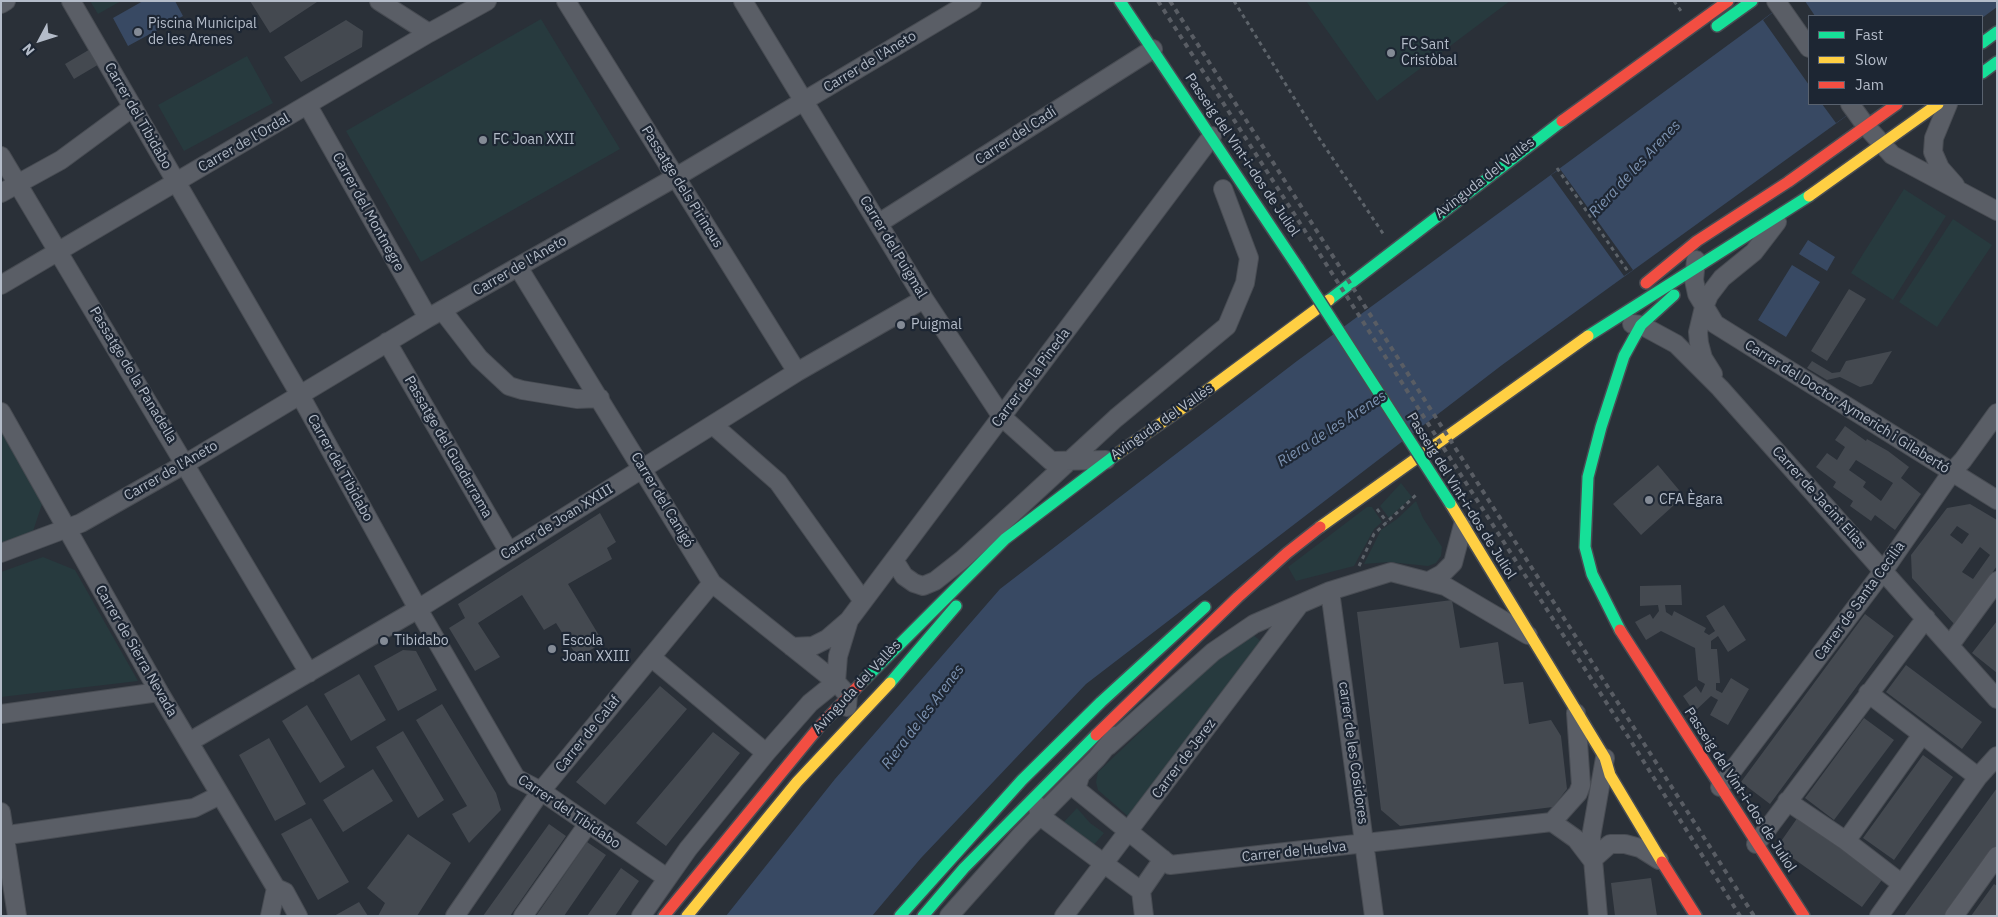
<!DOCTYPE html>
<html>
<head>
<meta charset="utf-8">
<style>
	body { margin:0 }
	#map { position:relative; width:1998px; height:917px; overflow:hidden; background:#2a3038; font-family:"IBM Plex Sans",sans-serif }
	canvas { display:block }
	.frame { position:absolute; inset:0; border:2px solid #b4bcc9; pointer-events:none }
	.legend { position:absolute; left:1808px; top:15px; width:175px; height:90px; box-sizing:border-box; background:#1d2633; border:1px solid #59626f; margin:0; padding:6px 9px; list-style:none; font-size:15px; color:#b4bcc9 }
	.legend li { display:flex; align-items:center; gap:10px; height:25px }
	.legend b { width:25px; border:1px solid #59626f }
	.north { position:absolute; left:15px; top:15px; width:50px; height:50px; -webkit-text-stroke:4px #1d2633; paint-order:stroke; rotate:230deg; font-size:14px; font-weight:700; line-height:20px; text-align:center; color:#b4bcc9 }
	.north::after { content:''; display:block; margin:auto; width:18px; height:22px; background:#b4bcc9; clip-path:polygon(50% 0,100% 100%,50% 72%,0 100%) }
</style>
</head>
<body>
<div id="map">
<canvas width="1998" height="917"></canvas>
<div class="frame"></div>
<ul class="legend">
<li><b style="height:6px;background:#16e098"></b>Fast</li>
<li><b style="height:6px;background:#ffcf43"></b>Slow</li>
<li><b style="height:6px;background:#f24e42"></b>Jam</li>
</ul>
<div class="north">N</div>
</div>
<script>
const g = document.querySelector('canvas').getContext('2d');
g.lineJoin = 'round';
function paint(path, color) {
  g.fillStyle = color;
  g.fill(path, 'evenodd');
}
function shape(rows) {
  const path = new Path2D();
  for (const r of rows) {
    path.moveTo(r[0], r[1]);
    for (let i = 2; i < r.length; i += 2) path.lineTo(r[i], r[i + 1]);
  }
  return path;
}
function strokePath(path, color, width, dash) {
  g.strokeStyle = color;
  g.lineWidth = width;
  g.lineCap = dash ? 'butt' : 'round';
  g.setLineDash(dash || []);
  g.stroke(path);
}
function label(font, color, halo, rows, align = 'center') {
  g.font = font + ' "IBM Plex Sans",sans-serif';
  g.lineWidth = 4.5;
  g.setLineDash([]);
  g.textBaseline = 'middle';
  g.strokeStyle = halo;
  g.fillStyle = color;
  for (const [text, x, y, turn = 0] of rows) {
    g.save();
    g.translate(x, y);
    g.rotate((+turn || 0) * Math.PI / 180);
    g.textAlign = isNaN(turn) ? turn : align;
    if (halo) g.strokeText(text, 0, 0);
    g.fillText(text, 0, 0);
    g.restore();
  }
}
paint(shape([
	[90,1,121,1,98,14],
	[1306,1,1510,1,1377,101],
	[541,19,620,149,421,262,346,131],
	[247,56,273,103,184,151,158,105],
	[1904,189,1946,216,1893,300,1851,273],
	[1953,219,1992,245,1937,327,1899,302],
	[1,429,43,501,33,531,1,544],
	[1401,483,1412,497,1389,518,1380,506],
	[1416,501,1423,518,1442,547,1441,556,1436,563,1428,566,1389,562,1364,564,1381,530,1397,519],
	[1367,507,1372,507,1382,522,1374,529,1354,566,1296,581,1288,567],
	[43,557,75,570,138,681,1,697,1,572],
	[1251,633,1264,644,1130,818,1098,790,1096,782,1098,772,1218,658],
	[1077,808,1090,823,1104,833,1092,847,1062,824]
]), '#273a3e');
paint(shape([
	[143,1,175,1,183,16,128,46,113,18],
	[1788,1,1997,1,1997,7,1982,18,1809,16,1809,104,1863,104,1502,365,1086,684,921,858,872,916,726,916,835,779,1000,589,1297,361],
	[1808,240,1835,257,1827,271,1799,254],
	[1792,265,1820,282,1786,337,1758,320]
]), '#384963');
paint(shape([
	[1788,1,1805,1,1815,16,1809,16,1809,85,1763,20],
	[1822,104,1863,104,1836,123],
	[1560,169,1633,270,1624,276,1551,175]
]), '#2a3038');
paint(shape([
	[250,1,315,1,317,2,270,33],
	[346,20,363,31,362,47,301,82,284,57],
	[92,48,101,63,74,79,65,64],
	[1849,289,1866,299,1827,361,1811,351],
	[1892,351,1872,384,1860,387,1840,377,1827,380,1807,368,1812,361,1832,373,1840,372,1846,361],
	[1845,426,1866,441,1867,439,1888,451,1909,467,1901,478,1921,494,1895,530,1875,515,1871,521,1850,506,1853,501,1833,487,1836,482,1816,467,1827,453,1837,460,1845,447,1835,440],
	[1856,460,1893,483,1881,501,1863,487,1866,482,1849,470],
	[1658,465,1684,496,1641,535,1613,504],
	[1970,504,1997,520,1997,566,1955,625,1912,578,1911,555,1947,508],
	[1957,526,1969,534,1962,544,1950,535],
	[1980,547,1990,555,1973,579,1962,572],
	[600,513,616,542,607,548,612,559,568,584,603,642,578,658,556,623,544,630,522,595,478,623,500,657,475,671,449,628,465,618,458,604],
	[1681,585,1682,605,1665,605,1666,612,1672,616,1674,611,1706,628,1704,632,1709,635,1715,631,1706,616,1724,605,1746,640,1728,652,1718,636,1711,641,1711,649,1717,649,1720,683,1716,683,1716,690,1722,693,1731,678,1749,689,1728,725,1710,715,1718,700,1711,696,1694,712,1683,696,1696,686,1701,693,1705,684,1698,680,1695,648,1661,631,1646,640,1635,622,1650,614,1653,619,1659,611,1658,605,1640,606,1640,586],
	[1452,600,1460,648,1498,642,1504,684,1523,682,1529,724,1551,720,1561,736,1567,789,1553,807,1400,826,1381,810,1357,612],
	[1865,614,1894,636,1770,804,1741,782],
	[1997,621,1997,673,1972,653],
	[403,650,416,651,437,690,398,711,374,666],
	[1906,665,1982,722,1962,749,1886,692],
	[359,674,386,720,351,741,324,694],
	[660,686,687,709,605,805,576,782],
	[442,704,496,793,501,810,469,843,452,814,467,806,416,720],
	[307,705,345,767,320,783,282,721],
	[1864,718,1894,740,1834,820,1805,798],
	[403,731,444,800,418,818,376,747],
	[713,732,740,753,666,846,636,823],
	[269,738,306,804,275,821,239,755],
	[1923,755,1953,777,1894,860,1863,838],
	[373,769,393,801,343,832,323,800],
	[1997,788,1997,849,1948,916,1904,916],
	[1798,817,1884,877,1862,907,1777,847],
	[311,818,349,882,318,900,281,834],
	[549,824,566,836,510,916,483,916],
	[408,834,451,863,417,916,378,916,385,903,367,888],
	[587,842,606,855,564,916,536,916],
	[621,868,639,881,615,916,587,916],
	[1651,878,1657,916,1615,916,1611,883],
	[1994,884,1997,886,1997,916,1971,916],
	[359,902,368,916,334,916]
]), '#444950');
const street = shape([
	[71,1,300,395,418,609,516,778,541,791,667,878],
	[379,1,429,33],
	[566,1,797,372],
	[743,1,924,299,1002,417,1051,461,1106,460],
	[1776,1,1809,48],
	[1,4,6,1],
	[1850,104,1866,126,1892,155,1997,211],
	[1948,104,1934,138,1933,152,1940,168,1955,185],
	[308,106,428,318],
	[1,156,309,673],
	[1,193,61,160,133,107],
	[879,223,1153,49],
	[1696,260,1694,280,1697,294,1715,324,1997,500],
	[518,267,712,583,836,682,848,695,847,707],
	[1,285,429,33,487,1],
	[442,310,479,358,509,386,522,390,577,399,600,398],
	[1632,324,1641,325,1676,344,1720,388,1997,699],
	[387,342,509,552],
	[1713,374,1703,358,1699,343,1698,332,1704,307,1709,295,1722,278,1754,252,1777,222],
	[1,412,159,692,276,888,285,892,298,916],
	[713,425,778,482,863,601],
	[1,553,81,523,185,464,428,318,676,177,972,1],
	[894,560,904,576,914,583,923,586,935,581,963,559,1116,418,1227,326,1245,283,1249,258,1223,189],
	[1429,581,1442,574,1453,563,1463,525],
	[1330,591,1374,916],
	[1950,645,1997,581],
	[792,647,813,646,827,639,849,620,1212,136],
	[651,657,766,753],
	[1868,693,1978,777],
	[1,714,159,692],
	[189,742,418,609,797,372,924,299],
	[1108,746,1213,652,1254,624,1330,591,1391,572,1445,586,1528,635],
	[1080,776,1076,789,1170,865,1552,822,1576,839,1592,860],
	[1720,787,1884,570,1952,472,1963,460,1997,413],
	[1787,801,1846,841,1902,884],
	[1037,805,1040,816,1141,891,1144,916],
	[1,812,17,916],
	[1552,822,1578,793,1581,785,1576,713],
	[1,836,194,808,220,795],
	[1846,841,1921,736],
	[1756,844,1926,618],
	[1592,860,1610,844,1625,844,1640,848,1659,860],
	[1141,891,1163,859],
	[270,916,276,888],
	[455,916,541,791,712,583],
	[523,916,588,824],
	[641,916,688,849,766,753,810,703,836,682,838,656,849,620],
	[949,916,1022,834,1097,758,1115,736],
	[1064,916,1300,604],
	[1598,916,1591,837,1605,758],
	[1879,916,1978,777,1997,756],
	[1954,916,1997,856]
]);
const fast = shape([
	[1120,1,1299,269],
	[1717,26,1752,1],
	[1982,43,1997,32],
	[1982,73,1997,62],
	[1329,300,1562,121],
	[1588,336,1809,196],
	[1620,630,1592,574,1585,547,1588,477,1601,427,1624,356,1641,325,1674,295],
	[863,681,1005,539,1117,454],
	[890,683,956,606],
	[900,916,1022,780,1101,702,1205,607],
	[923,916,964,868,1096,735]
]);
const slow = shape([
	[1809,196,1938,104],
	[1117,454,1190,403,1329,300],
	[1450,503,1605,758,1610,775,1662,862],
	[1320,527,1588,336],
	[687,916,797,782,890,683]
]);
const jam = shape([
	[1562,121,1728,1],
	[1646,283,1697,241,1788,182,1897,104],
	[1620,630,1804,916],
	[1096,735,1238,597,1287,553,1320,527],
	[1662,862,1696,916],
	[664,916,819,727,863,681]
]);
strokePath(street, '#484c53', 20);
strokePath(fast, '#484c53', 14);
strokePath(slow, '#484c53', 14);
strokePath(jam, '#484c53', 14);
strokePath(shape([
	[1234,1,1319,138,1384,235],
	[1674,1,1681,11],
	[1557,168,1629,273],
	[1377,509,1387,522],
	[1359,566,1374,534,1416,495]
]), '#5d636a', 3, [4, 4]);
strokePath(street, '#5a5e66', 18);
strokePath(fast, '#16e098', 11);
strokePath(slow, '#ffcf43', 11);
strokePath(jam, '#f24e42', 11);
strokePath(shape([
	[1158,1,1629,738,1740,916],
	[1170,1,1754,916]
]), '#595d64', 4, [5, 5]);
const fastBridge = shape([
	[1299,269,1450,503]
]);
strokePath(fastBridge, '#484c53', 14, []);
strokePath(fastBridge, '#16e098', 11);
for (const [x, y, r, color] of [
	[138,32,5,"#848b96"],
	[1391,53,5,"#848b96"],
	[483,140,5,"#848b96"],
	[901,325,5,"#848b96"],
	[1649,500,5,"#848b96"],
	[384,641,5,"#848b96"],
	[552,649,5,"#848b96"]
]) {
  const dot = new Path2D();
  dot.arc(x, y, r, 0, 2 * Math.PI);
  g.fillStyle = color;
  g.fill(dot);
  strokePath(dot, '#1d2633', 2);
}
label('14px', '#b4bcc9', '#1d2633', [
	["Piscina Municipal",148,24],
	["de les Arenes",148,40],
	["FC Sant",1401,45],
	["Cristòbal",1401,61],
	["FC Joan XXII",493,140],
	["Puigmal",911,325],
	["CFA Ègara",1659,500],
	["Tibidabo",394,641],
	["Escola",562,641],
	["Joan XXIII",562,657]
], 'left');
label('14px', '#b4bcc9', '#1d2633', [
	["Carrer de l'Aneto",870,62,-31],
	["Carrer del Tibidabo",138,116,60],
	["Carrer del Cadí",1016,136,-33],
	["Carrer de l'Ordal",244,143,-30],
	["Passeig del Vint-i-dos de Juliol",1242,155,56],
	["Avinguda del Vallès",1485,178,-38],
	["Passatge dels Pirineus",682,187,58],
	["Carrer del Montnegre",368,212,61],
	["Carrer del Puigmal",893,247,59],
	["Carrer de l'Aneto",520,266,-30],
	["Passatge de la Panadella",133,375,59],
	["Carrer de la Pineda",1031,378,-53],
	["Carrer del Doctor Aymerich i Gilabertó",1847,407,32],
	["Avinguda del Vallès",1162,422,-35],
	["Passatge del Guadarrama",448,447,60],
	["Carrer del Tibidabo",340,468,61],
	["Carrer de l'Aneto",171,471,-30],
	["Passeig del Vint-i-dos de Juliol",1461,496,58],
	["Carrer de Jacint Elias",1819,498,48],
	["Carrer del Canigó",662,500,59],
	["Carrer de Joan XXIII",557,522,-32],
	["Carrer de Santa Cecilia",1860,601,-54],
	["Carrer de Sierra Nevada",136,651,60],
	["Avinguda del Vallès",857,687,-47],
	["Carrer de Calaf",588,734,-51],
	["carrer de les Cosidores",1353,753,82],
	["Carrer de Jerez",1184,759,-53],
	["Passeig del Vint-i-dos de Juliol",1740,790,57],
	["Carrer del Tibidabo",569,812,34],
	["Carrer de Huelva",1294,852,-6]
]);
label('italic 15px', '#7c92b1', '#1d2633', [
	["Riera de les Arenes",1635,169,-47],
	["Riera de les Arenes",1332,429,-33],
	["Riera de les Arenes",923,717,-53]
]);
</script>
</body>
</html>
